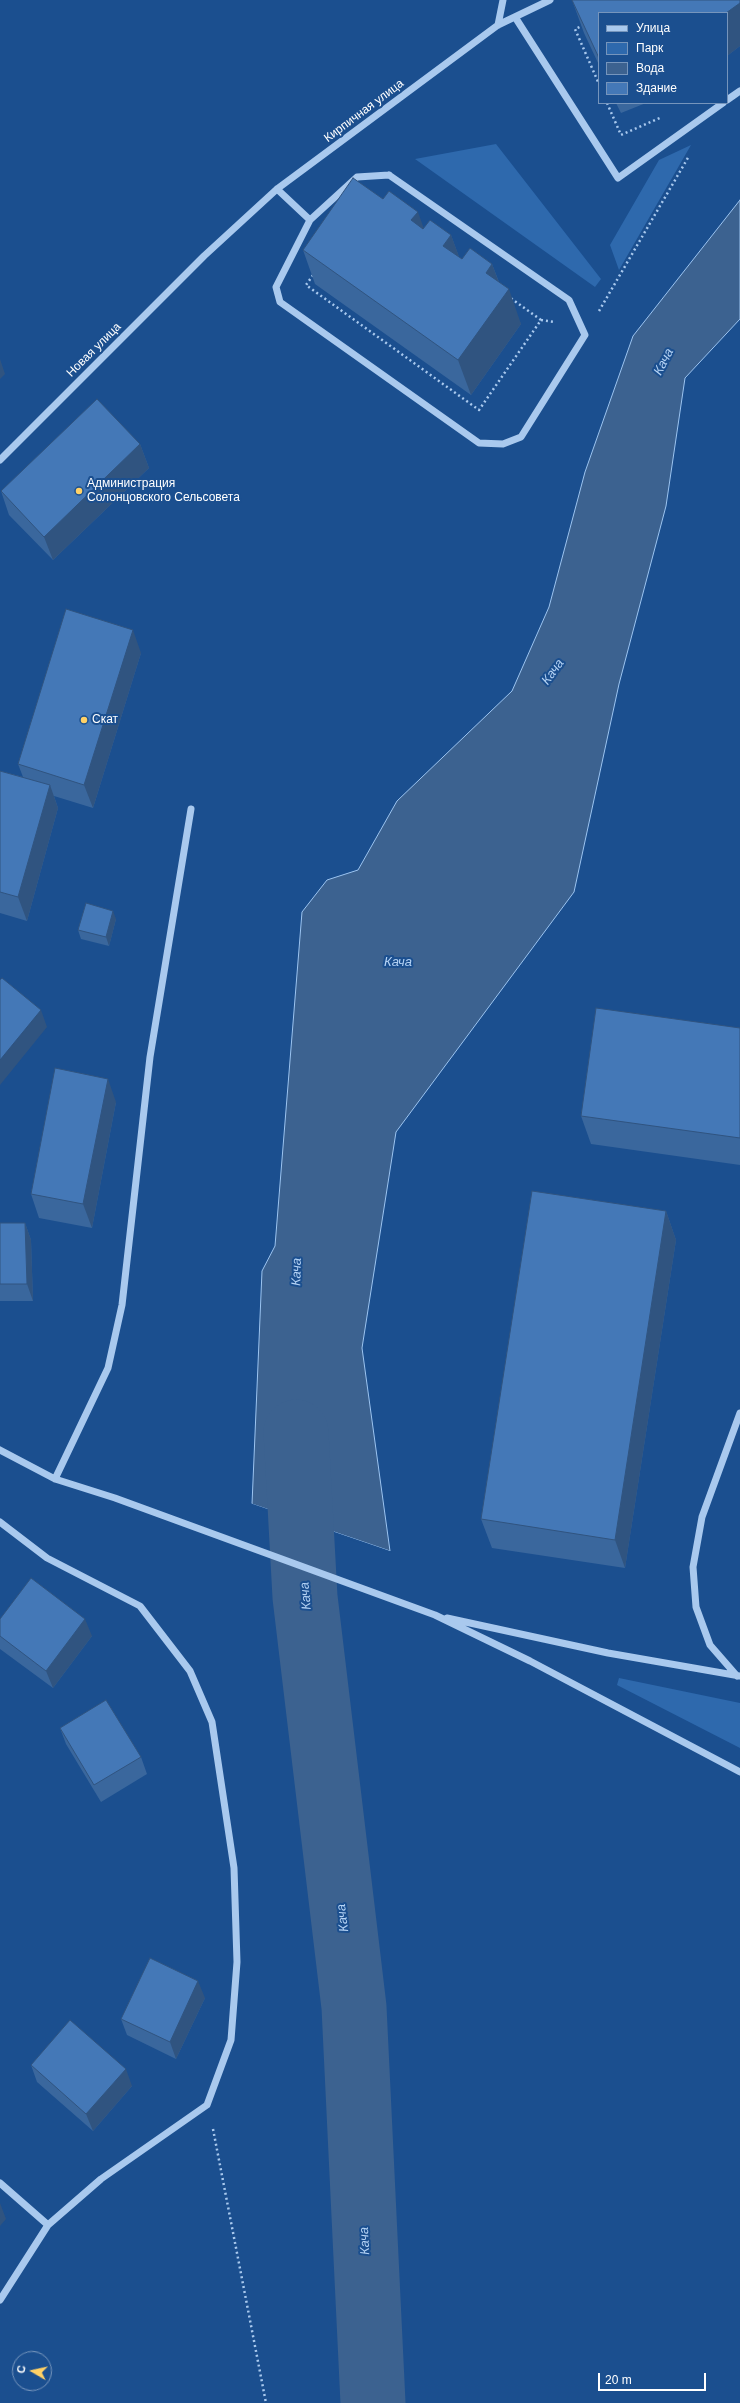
<!DOCTYPE html>
<html>
<head>
<meta charset="utf-8">
<style>
	body { margin:0 }
	#map { position:relative; width:740px; height:2403px; overflow:hidden; background:#1b4f8f; font-family:Arial,sans-serif }
	canvas { display:block }
	.legend { position:absolute; left:598px; top:12px; width:130px; height:92px; box-sizing:border-box; background:#1b4f8f; border:1px solid #7695bc; margin:0; padding:5px 7px; list-style:none; font-size:12px; color:#fff }
	.legend li { display:flex; align-items:center; gap:8px; height:20px }
	.legend b { width:20px; border:1px solid #7695bc }
	.north { position:absolute; left:12px; top:2351px; width:40px; height:40px; box-sizing:border-box; background:#1b4f8f; border:1px solid #7695bc; border-radius:50%; rotate:279deg; font-size:11px; font-weight:700; line-height:16px; text-align:center; color:#fff }
	.north::after { content:''; display:block; margin:auto; width:14px; height:18px; background:#ffd166; clip-path:polygon(50% 0,100% 100%,50% 72%,0 100%) }
	.scale { position:absolute; left:598px; top:2373px; width:108px; height:18px; box-sizing:border-box; border:2px solid #fff; border-top:0; padding-left:5px; font-size:12px; line-height:14px; white-space:nowrap; color:#fff; -webkit-text-stroke:3px #1b4f8f; paint-order:stroke }
</style>
</head>
<body>
<div id="map">
<canvas width="740" height="2403"></canvas>
<ul class="legend">
<li><b style="height:5px;background:#a9c9ee"></b>Улица</li>
<li><b style="height:11px;background:#2e69ad"></b>Парк</li>
<li><b style="height:11px;background:#3c6290"></b>Вода</li>
<li><b style="height:11px;background:#4478b7"></b>Здание</li>
</ul>
<div class="north">С</div>
<div class="scale">20 m</div>
</div>
<script>
const g = document.querySelector('canvas').getContext('2d');
g.lineJoin = 'round';
function paint(path, color) {
  g.fillStyle = color;
  g.fill(path, 'evenodd');
}
function shape(rows) {
  const path = new Path2D();
  for (const r of rows) {
    path.moveTo(r[0], r[1]);
    for (let i = 2; i < r.length; i += 2) path.lineTo(r[i], r[i + 1]);
  }
  return path;
}
function strokePath(path, color, width, dash) {
  g.strokeStyle = color;
  g.lineWidth = width;
  g.lineCap = dash ? 'butt' : 'round';
  g.setLineDash(dash || []);
  g.stroke(path);
}
function label(font, color, halo, rows, align = 'center') {
  g.font = font + ' Arial,sans-serif';
  g.lineWidth = 4;
  g.setLineDash([]);
  g.textBaseline = 'middle';
  g.strokeStyle = halo;
  g.fillStyle = color;
  for (const [text, x, y, turn = 0] of rows) {
    g.save();
    g.translate(x, y);
    g.rotate((+turn || 0) * Math.PI / 180);
    g.textAlign = isNaN(turn) ? turn : align;
    if (halo) g.strokeText(text, 0, 0);
    g.fillText(text, 0, 0);
    g.restore();
  }
}
paint(shape([
	[496,144,601,279,595,287,415,159],
	[691,145,619,270,610,245,659,160],
	[619,1678,740,1703,740,1748,617,1685]
]), '#2e69ad');
const water = shape([
	[740,200,740,319,685,378,666,506,619,684,574,892,396,1132,362,1348,390,1551,252,1504,262,1271,275,1246,302,912,327,880,358,870,397,801,512,691,549,607,585,472,633,336,740,200]
]);
paint(water, '#3c6290');
strokePath(water, '#9cc4f0', 1);
paint(shape([
	[250,1503,390,1551,392,1552,389,1553,251,1506]
]), '#1b4f8f');
strokePath(shape([
	[296,1432,305,1597,354,2007,373,2403]
]), '#3c6290', 65);
strokePath(shape([
	[584,25,575,29,599,84],
	[607,103,621,135,662,117],
	[369,196,541,320,479,410,306,285,369,196],
	[599,311,689,156],
	[541,320,555,322],
	[213,2129,266,2403]
]), '#a9c9ee', 2.5, [2, 3]);
strokePath(shape([
	[515,17,618,178,723,103],
	[498,25,503,0],
	[727,100,740,91],
	[389,175,569,300,585,335,521,437,503,444,479,443,280,302,276,287,310,220,357,177,389,175],
	[277,189,310,220],
	[0,460,204,256,277,189,498,25,550,0],
	[0,1450,55,1479,115,1498,435,1615,530,1661,740,1772],
	[55,1479,108,1368,122,1305,150,1057,191,809],
	[0,1522,47,1558,140,1606,190,1671,212,1722,234,1868,237,1962,231,2040,207,2105,101,2179,48,2225,0,2300],
	[447,1618,608,1653,740,1676],
	[737,1676,710,1645,696,1607,693,1567,702,1517,740,1413],
	[0,2183,48,2225]
]), '#a9c9ee', 7);
paint(shape([
	[572,0,740,0,740,46,727,56,727,13,599,13,599,65,584,33],
	[616,103,646,103,621,113],
	[424,228,451,235,459,257,462,259,492,264,499,282,521,324,471,395,315,284,303,250],
	[140,444,149,468,53,560,9,515,1,491],
	[141,653,93,808,54,796,58,808,27,921,0,913,0,771,23,777,18,764],
	[116,919,109,946,81,939,78,930],
	[740,1028,740,1165,591,1144,581,1116],
	[116,1102,92,1228,39,1218,31,1194],
	[666,1211,676,1240,625,1568,492,1548,481,1519],
	[0,1223,25,1223,31,1240,33,1301,0,1301],
	[0,1619,92,1636,53,1688,0,1649],
	[60,1728,141,1757,147,1774,101,1802,66,1744],
	[205,1998,176,2059,127,2035,121,2019],
	[31,2065,132,2086,93,2131,37,2082]
]), '#3a679d');
paint(shape([
	[740,3,740,46,727,56,727,13,726,13],
	[418,212,430,246,411,220],
	[451,235,464,270,443,246],
	[492,264,504,296,509,289,521,324,471,395,458,360,486,273],
	[0,359,5,374,0,379],
	[140,444,149,468,53,560,44,537],
	[133,630,141,653,93,808,84,785],
	[50,785,58,808,27,921,18,897],
	[113,911,116,919,109,946,106,937],
	[41,1010,47,1027,0,1085,0,1060],
	[108,1079,116,1102,92,1228,83,1204],
	[666,1211,676,1240,625,1568,615,1540],
	[25,1223,31,1240,33,1301,27,1284],
	[85,1619,92,1636,53,1688,46,1671],
	[198,1981,205,1998,176,2059,170,2042],
	[126,2069,132,2086,93,2131,86,2114],
	[0,2203,6,2219,0,2226]
]), '#305480');
const building = shape([
	[572,0,740,0,740,3,726,13,599,13,599,58,572,0],
	[353,178,383,199,389,191,418,212,411,220,423,229,430,220,451,235,443,246,462,259,470,248,492,264,486,273,509,289,458,360,303,250,353,178],
	[97,399,140,444,44,537,1,491,97,399],
	[66,609,133,630,84,785,18,764,66,609],
	[0,771,50,785,18,897,0,892,0,771],
	[86,903,113,911,106,937,78,930,86,903],
	[2,978,41,1010,0,1060,0,980,2,978],
	[596,1008,740,1028,740,1138,581,1116,596,1008],
	[55,1068,108,1079,83,1204,31,1194,55,1068],
	[532,1191,666,1211,615,1540,481,1519,532,1191],
	[0,1223,25,1223,27,1284,0,1284,0,1223],
	[31,1578,85,1619,46,1671,0,1636,0,1619,31,1578],
	[106,1700,141,1757,94,1785,60,1728,106,1700],
	[150,1958,198,1981,170,2042,121,2019,150,1958],
	[70,2020,126,2069,86,2114,31,2065,70,2020]
]);
paint(building, '#4478b7');
strokePath(building, '#305480', 1);
for (const [x, y, r, color] of [
	[79,491,4,"#ffd166"],
	[84,720,4,"#ffd166"]
]) {
  const dot = new Path2D();
  dot.arc(x, y, r, 0, 2 * Math.PI);
  g.fillStyle = color;
  g.fill(dot);
  strokePath(dot, '#1b4f8f', 1.5);
}
label('12px', '#fff', '#1b4f8f', [
	["Кирпичная улица",364,111,-37],
	["Новая улица",94,350,-45]
]);
label('12px', '#fff', '#1b4f8f', [
	["Администрация",87,484],
	["Солонцовского Сельсовета",87,498],
	["Скат",92,720]
], 'left');
label('italic 13px', '#b5d3f5', '#1b4f8f', [
	["Кача",664,362,-63],
	["Кача",553,672,-54],
	["Кача",398,962],
	["Кача",297,1272,-89],
	["Кача",306,1596,-95],
	["Кача",343,1918,-97],
	["Кача",365,2241,-93]
]);
</script>
</body>
</html>
